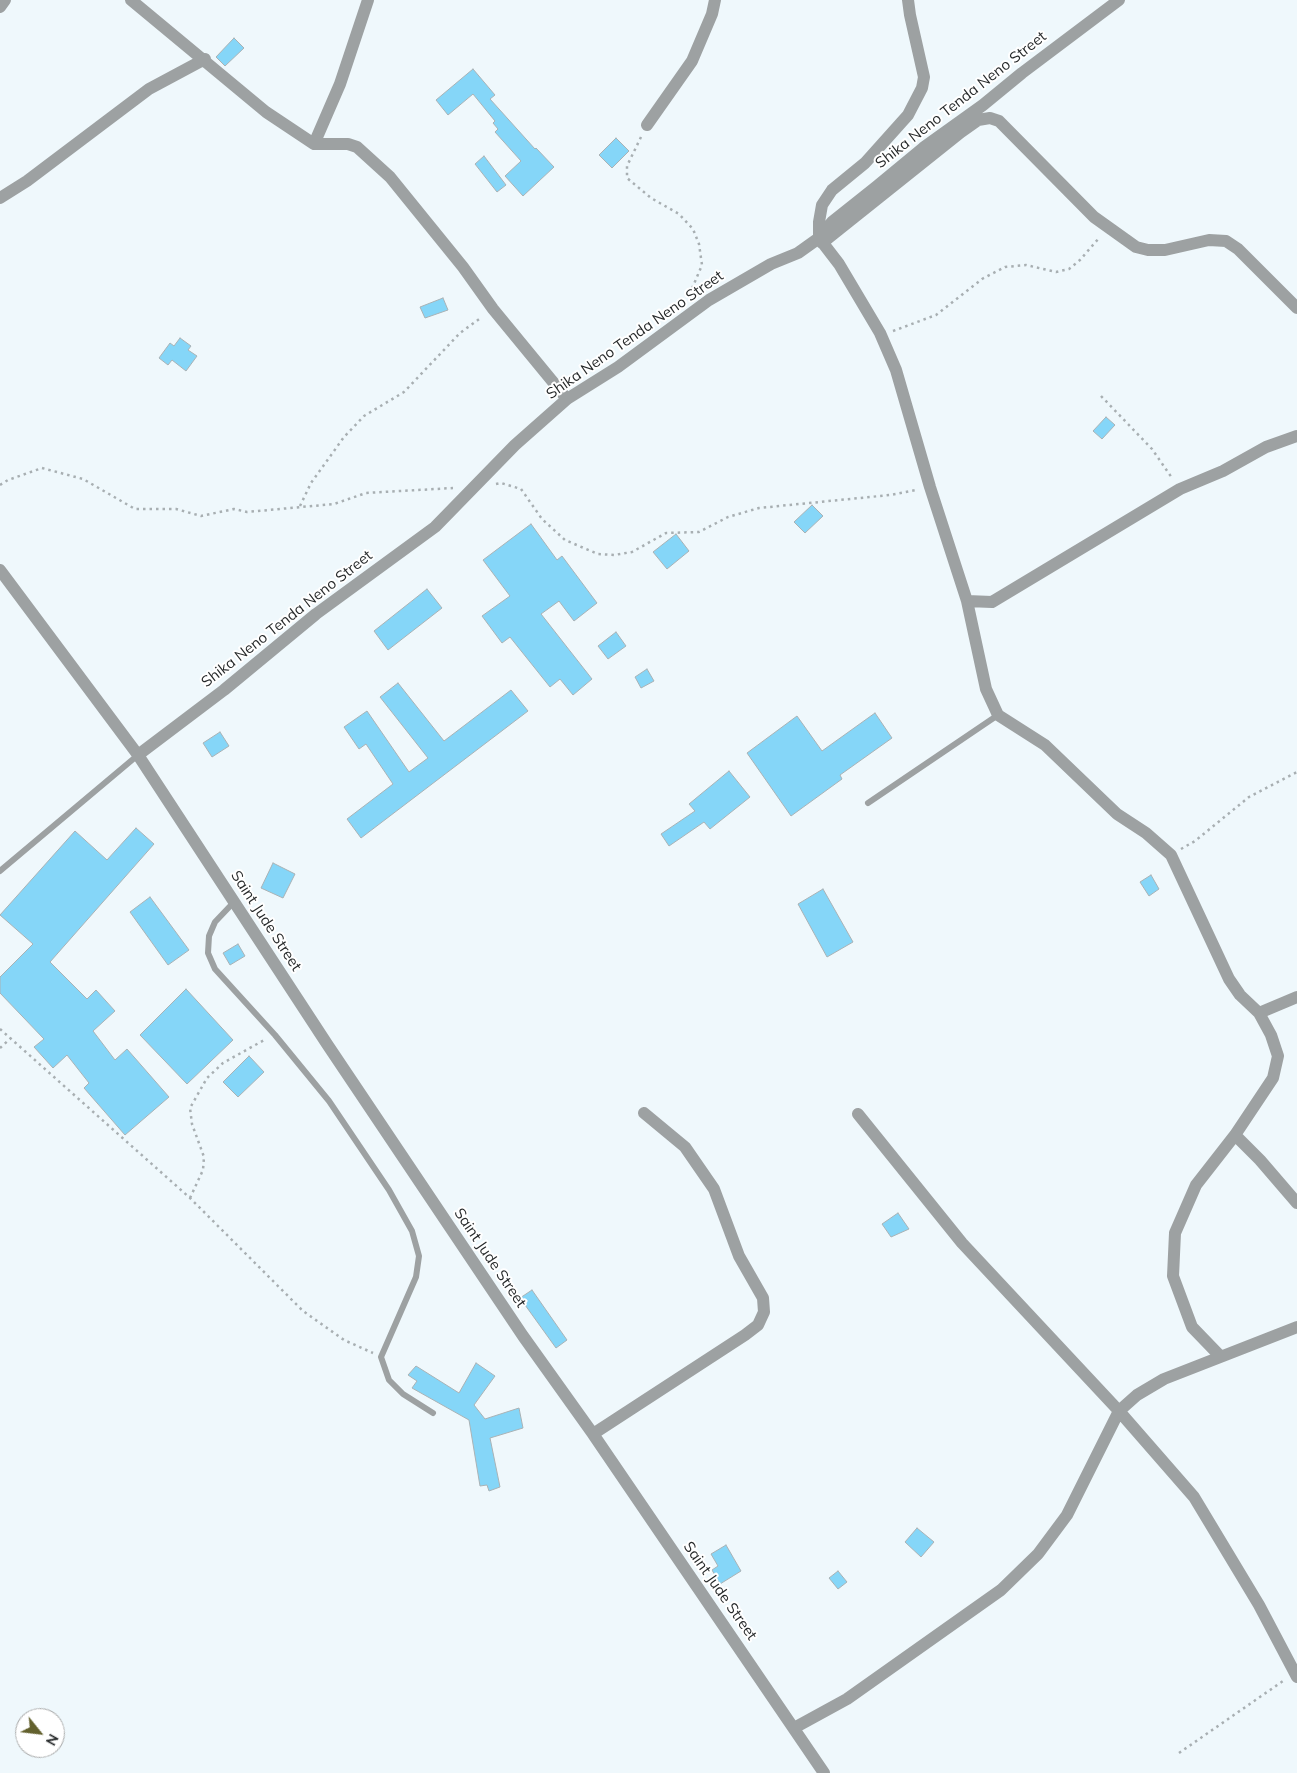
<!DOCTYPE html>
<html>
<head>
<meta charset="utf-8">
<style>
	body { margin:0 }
	#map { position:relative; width:1297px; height:1773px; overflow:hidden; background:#eff8fc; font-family:Mulish,sans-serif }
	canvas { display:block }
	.north { position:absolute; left:15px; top:1708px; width:50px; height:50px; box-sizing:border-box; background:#fff; border:1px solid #a9aaaa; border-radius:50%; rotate:119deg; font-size:14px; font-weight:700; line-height:20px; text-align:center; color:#272a2b }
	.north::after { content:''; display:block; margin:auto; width:18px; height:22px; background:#63612e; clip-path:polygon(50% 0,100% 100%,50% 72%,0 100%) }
</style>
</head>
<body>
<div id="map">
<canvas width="1297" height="1773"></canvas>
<div class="north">N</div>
</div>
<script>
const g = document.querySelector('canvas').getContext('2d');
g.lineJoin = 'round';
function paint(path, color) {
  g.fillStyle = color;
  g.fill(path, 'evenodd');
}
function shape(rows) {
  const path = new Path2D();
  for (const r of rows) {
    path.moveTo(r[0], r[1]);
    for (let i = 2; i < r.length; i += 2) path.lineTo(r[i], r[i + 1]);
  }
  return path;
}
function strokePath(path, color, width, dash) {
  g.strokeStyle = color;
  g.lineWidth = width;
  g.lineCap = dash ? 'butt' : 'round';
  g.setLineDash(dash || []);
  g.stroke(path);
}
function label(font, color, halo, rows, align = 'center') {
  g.font = font + ' Mulish,sans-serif';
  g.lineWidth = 4;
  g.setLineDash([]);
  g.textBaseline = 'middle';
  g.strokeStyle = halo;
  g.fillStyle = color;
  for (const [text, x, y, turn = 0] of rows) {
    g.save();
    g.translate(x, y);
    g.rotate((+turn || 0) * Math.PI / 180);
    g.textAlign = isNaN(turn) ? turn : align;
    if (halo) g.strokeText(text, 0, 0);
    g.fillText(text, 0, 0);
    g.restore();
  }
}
const building = shape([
	[234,38,244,48,225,66,216,57,234,38],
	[473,69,495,95,490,99,535,149,536,148,554,167,523,196,505,176,521,161,495,132,498,129,493,123,495,121,473,94,448,115,436,100,473,69],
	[616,138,629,151,612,168,599,155,616,138],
	[484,156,506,185,497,192,475,164,484,156],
	[443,298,448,310,425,318,420,307,443,298],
	[180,338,191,346,188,350,197,356,186,371,172,360,168,365,159,358,170,343,174,346,180,338],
	[1106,417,1115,425,1102,439,1093,431,1106,417],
	[812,505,823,516,805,533,794,522,812,505],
	[531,524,557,560,562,556,597,603,574,621,559,601,541,614,592,679,573,695,560,679,550,687,510,637,502,643,482,616,510,596,483,560,531,524],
	[676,534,689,551,667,569,653,552,676,534],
	[427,589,442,608,388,650,374,631,427,589],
	[616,632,626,646,608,659,598,646,616,632],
	[647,669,654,681,641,688,635,677,647,669],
	[398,683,444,741,511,690,528,711,361,838,347,819,393,784,366,744,359,749,344,727,367,711,409,772,428,758,380,697,398,683],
	[875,713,892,738,840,775,842,779,791,816,747,753,797,716,822,751,875,713],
	[220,732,229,746,212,757,203,743,220,732],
	[729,771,750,797,710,829,704,822,669,846,661,834,695,811,689,804,729,771],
	[136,828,154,844,50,962,87,999,96,990,115,1011,93,1031,115,1060,127,1049,169,1097,125,1135,84,1088,89,1083,67,1055,53,1068,34,1047,44,1039,0,993,0,977,33,944,0,915,75,831,107,860,136,828],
	[273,863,295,874,283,898,261,888,273,863],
	[1151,875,1159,889,1149,896,1140,882,1151,875],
	[823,889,853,942,827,957,798,904,823,889],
	[150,897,189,950,168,965,130,912,150,897],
	[238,944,245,956,230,965,223,953,238,944],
	[186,989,233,1040,187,1084,140,1035,186,989],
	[249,1056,264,1072,238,1097,223,1082,249,1056],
	[898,1213,909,1229,891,1237,882,1224,898,1213],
	[532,1290,567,1340,556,1348,520,1298,532,1290],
	[476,1363,495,1376,474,1405,485,1419,519,1408,523,1428,490,1438,500,1487,489,1491,487,1485,480,1486,469,1420,412,1388,417,1381,408,1375,416,1366,459,1393,476,1363],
	[917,1528,934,1542,921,1557,905,1542,917,1528],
	[726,1545,741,1571,720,1584,712,1570,718,1566,711,1554,726,1545],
	[838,1571,847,1582,838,1589,829,1578,838,1571]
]);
paint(building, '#85d6f8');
strokePath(building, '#a9b2b5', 1);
strokePath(shape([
	[641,137,627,166,627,178,651,198,679,214,693,229,699,244,702,265,688,298],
	[893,331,936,315,982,279,1005,267,1026,265,1056,272,1069,269,1080,260,1099,238],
	[1101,396,1152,449,1172,478],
	[496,484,501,483,521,489,542,519,565,540,598,554,614,555,632,552,666,533,699,532,728,517,759,508,890,495,916,490],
	[0,485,8,480,42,468,83,479,135,509,176,509,201,516,234,509,247,512,334,504,366,493,453,488],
	[300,506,311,483,344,437,364,416,404,392,460,333,482,317],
	[1181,849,1195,841,1249,797,1297,772],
	[0,1029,190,1198,303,1311,344,1340,373,1353],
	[0,1048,11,1038],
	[190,1198,203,1170,204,1157,192,1124,190,1108,207,1078,223,1063,266,1039],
	[1179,1753,1283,1681]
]), '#a8afb2', 2.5, [2.5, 4]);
strokePath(shape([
	[868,803,998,715],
	[0,871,138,755],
	[234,902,215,922,209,936,208,953,215,969,275,1035,329,1101,389,1190,412,1231,419,1256,416,1277,381,1357,389,1380,403,1394,433,1413]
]), '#9da1a2', 6);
strokePath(shape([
	[131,0,266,112,314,144,348,144,357,147,390,177,463,267,493,309,567,399],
	[908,0,910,15,924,77,922,88,908,115,865,163,832,190,822,205,819,222,819,238,839,264,880,333,896,370,930,487,967,601,986,689,998,715,1045,745,1117,814,1146,833,1171,855,1229,979,1240,995,1259,1013,1271,1035,1278,1056,1273,1078,1235,1135,1196,1185,1175,1233,1173,1276,1192,1327,1220,1356],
	[0,7,5,0],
	[647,125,692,61,712,14,715,0],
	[314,144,340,84,368,0],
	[0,198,27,181,149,89,205,59],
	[822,243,961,132,978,120,990,118,999,121,1094,217,1136,247,1148,250,1165,250,1209,240,1226,241,1238,249,1297,308],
	[0,570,138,755,327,1044,523,1336,593,1434,824,1773],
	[967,601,992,602,1180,489,1223,471,1266,447,1297,436],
	[138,755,224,690,316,614,435,527,515,445,567,399,618,367,709,300,771,264,798,253,819,238,832,222,876,187,923,148,983,105,1022,73,1119,0],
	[1259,1013,1297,997],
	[858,1114,962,1243,1119,1411,1194,1497,1259,1605,1297,1677],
	[1235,1135,1260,1160,1297,1203],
	[593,1434,745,1335,758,1325,764,1312,763,1298,739,1256,714,1189,685,1147,644,1113],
	[794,1728,847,1699,1001,1590,1038,1554,1067,1515,1119,1411,1137,1395,1164,1379,1297,1327]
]), '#9da1a2', 12);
label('15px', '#272a2b', '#fff', [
	["Shika Neno Tenda Neno Street",961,100,-38],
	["Shika Neno Tenda Neno Street",635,335,-35],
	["Shika Neno Tenda Neno Street",287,619,-38],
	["Saint Jude Street",266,921,57],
	["Saint Jude Street",490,1258,56],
	["Saint Jude Street",720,1591,55]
]);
</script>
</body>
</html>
